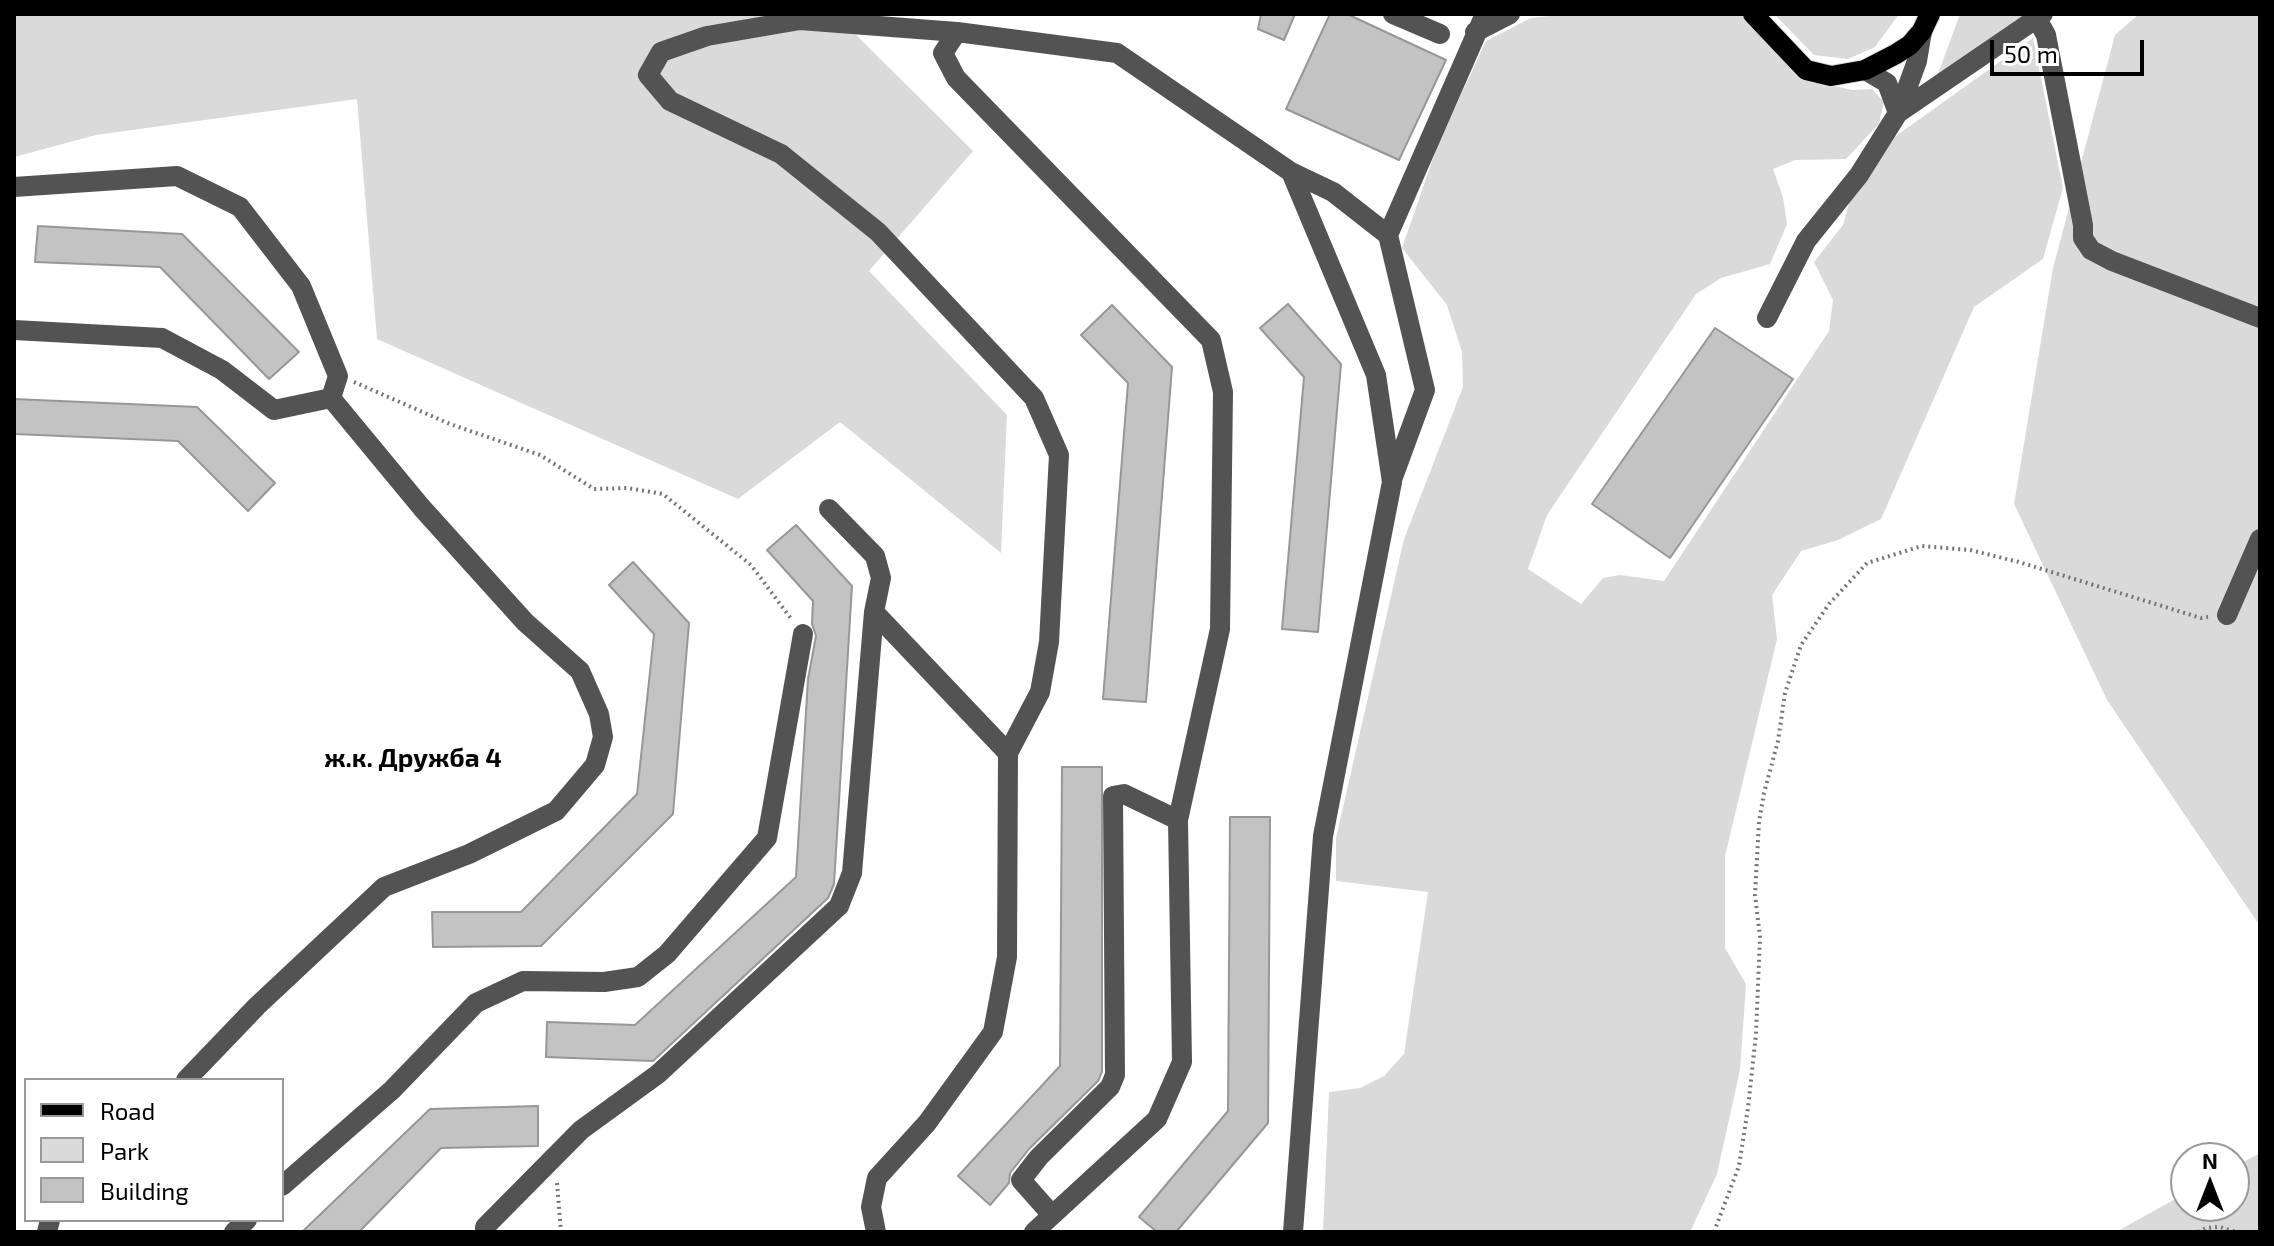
<!DOCTYPE html>
<html>
<head>
<meta charset="utf-8">
<style>
	body { margin:0 }
	#map { position:relative; width:2274px; height:1246px; overflow:hidden; background:#fff; font-family:"Exo 2",sans-serif }
	canvas { display:block }
	.frame { position:absolute; inset:0; border:16px solid #000; pointer-events:none }
	.legend { position:absolute; left:24px; top:1078px; width:260px; height:144px; box-sizing:border-box; background:#fff; border:2px solid #999; margin:0; padding:10px 14px; list-style:none; font-size:24px; color:#000 }
	.legend li { display:flex; align-items:center; gap:16px; height:40px }
	.legend b { width:40px; border:2px solid #999 }
	.north { position:absolute; left:2170px; top:1142px; width:80px; height:80px; box-sizing:border-box; background:#fff; border:2px solid #999; border-radius:50%; rotate:0deg; font-size:22px; font-weight:700; line-height:32px; text-align:center; color:#000 }
	.north::after { content:''; display:block; margin:auto; width:28px; height:36px; background:#000; clip-path:polygon(50% 0,100% 100%,50% 72%,0 100%) }
	.scale { position:absolute; left:1990px; top:40px; width:154px; height:36px; box-sizing:border-box; border:4px solid #000; border-top:0; padding-left:10px; font-size:24px; line-height:28px; white-space:nowrap; color:#000; -webkit-text-stroke:6px #fff; paint-order:stroke }
</style>
</head>
<body>
<div id="map">
<canvas width="2274" height="1246"></canvas>
<div class="frame"></div>
<ul class="legend">
<li><b style="height:10px;background:#000"></b>Road</li>
<li><b style="height:22px;background:#dadada"></b>Park</li>
<li><b style="height:22px;background:#c3c3c3"></b>Building</li>
</ul>
<div class="north">N</div>
<div class="scale">50 m</div>
</div>
<script>
const g = document.querySelector('canvas').getContext('2d');
g.lineJoin = 'round';
function paint(path, color) {
  g.fillStyle = color;
  g.fill(path, 'evenodd');
}
function shape(rows) {
  const path = new Path2D();
  for (const r of rows) {
    path.moveTo(r[0], r[1]);
    for (let i = 2; i < r.length; i += 2) path.lineTo(r[i], r[i + 1]);
  }
  return path;
}
function strokePath(path, color, width, dash) {
  g.strokeStyle = color;
  g.lineWidth = width;
  g.lineCap = dash ? 'butt' : 'round';
  g.setLineDash(dash || []);
  g.stroke(path);
}
function label(font, color, halo, rows, align = 'center') {
  g.font = font + ' "Exo 2",sans-serif';
  g.lineWidth = 6;
  g.setLineDash([]);
  g.textBaseline = 'middle';
  g.strokeStyle = halo;
  g.fillStyle = color;
  for (const [text, x, y, turn = 0] of rows) {
    g.save();
    g.translate(x, y);
    g.rotate((+turn || 0) * Math.PI / 180);
    g.textAlign = isNaN(turn) ? turn : align;
    if (halo) g.strokeText(text, 0, 0);
    g.fillText(text, 0, 0);
    g.restore();
  }
}
paint(shape([
	[14,14,835,14,973,151,869,271,1007,415,1001,553,840,422,738,499,377,339,357,99,96,135,14,157],
	[1567,14,1745,14,1798,78,1852,90,1872,89,1884,102,1879,124,1846,159,1795,160,1773,169,1783,197,1787,224,1770,264,1721,278,1696,294,1547,515,1528,569,1581,604,1603,578,1620,575,1664,581,1829,331,1833,300,1814,262,1843,225,1861,161,2033,38,2063,188,2043,259,1974,307,1881,519,1838,540,1801,551,1772,595,1777,639,1725,856,1725,948,1746,984,1740,1070,1717,1174,1690,1232,1323,1232,1329,1092,1360,1088,1384,1076,1404,1054,1428,892,1336,881,1336,838,1404,539,1463,387,1462,352,1447,305,1402,248,1438,144,1486,41,1531,18],
	[1774,14,1899,14,1875,47,1848,59,1814,55],
	[1960,14,2028,14,1930,96],
	[2139,14,2260,14,2260,926,2107,700,2014,504,2053,268,2115,35],
	[2260,1153,2260,1232,2116,1232,2186,1193,2186,1206,2234,1206,2234,1167]
]), '#dadada');
const building = shape([
	[1261,14,1295,14,1284,40,1258,29,1261,14],
	[1330,14,1347,14,1446,60,1399,160,1286,109,1330,14],
	[38,226,182,234,299,352,269,379,160,267,35,262,38,226],
	[1288,304,1341,364,1318,632,1282,629,1304,377,1260,328,1288,304],
	[1112,305,1172,367,1146,702,1103,699,1128,383,1081,335,1112,305],
	[1715,328,1793,379,1670,558,1592,504,1715,328],
	[14,399,197,407,275,483,248,511,178,441,14,434,14,399],
	[796,525,852,586,834,884,828,898,653,1061,546,1057,547,1022,635,1025,796,877,808,679,816,636,812,624,813,601,767,550,796,525],
	[633,562,689,623,673,814,541,946,433,947,432,912,521,912,637,794,654,634,609,585,633,562],
	[1062,767,1102,767,1102,1072,1098,1081,1029,1149,1010,1173,1009,1183,990,1205,958,1176,1060,1066,1062,767],
	[1230,817,1270,817,1268,1123,1176,1232,1157,1232,1139,1217,1228,1111,1230,817],
	[538,1106,538,1146,441,1148,359,1232,302,1232,430,1109,538,1106]
]);
paint(building, '#c3c3c3');
strokePath(building, '#979797', 2);
const major = shape([
	[1753,14,1806,70,1831,76,1865,70,1896,54,1910,45,1922,31,1930,14]
]);
strokePath(major, '#dbdbdb', 22);
strokePath(shape([
	[354,382,450,424,540,455,594,489,627,488,663,494,751,565,792,620],
	[557,1183,561,1232],
	[1714,1232,1739,1166,1748,1108,1756,1034,1760,937,1755,895,1759,822,1764,793,1778,741,1785,693,1801,645,1829,604,1867,563,1922,546,1970,550,2019,562,2201,618,2208,617],
	[2198,1232,2206,1228,2220,1227,2236,1232]
]), '#757575', 4, [2, 4]);
strokePath(shape([
	[1393,14,1440,34],
	[2037,19,2046,35,2083,225,2083,238,2091,250,2112,261,2260,318],
	[1475,32,1510,14],
	[1865,70,1887,83,1898,113,2043,14],
	[1291,172,1333,192,1388,235,1425,390,1393,477],
	[14,187,177,176,240,207,301,286,338,376,331,398],
	[1388,235,1485,14],
	[1767,318,1806,241,1859,175,1898,113,1917,61,1922,31],
	[14,330,162,338,222,370,274,410,331,398],
	[874,612,1008,753],
	[2227,615,2260,539],
	[186,1080,257,1006,384,887,469,854,556,811,595,765,603,737,599,714,580,671,525,622,422,508,331,398],
	[282,1186,392,1090,476,1003,523,981,604,982,638,977,667,954,767,838,803,634],
	[1052,1215,1021,1180,1039,1157,1110,1087,1115,1075,1113,796,1124,794,1178,820],
	[47,1232,50,1220],
	[234,1232,247,1220],
	[485,1232,485,1227,581,1130,658,1074,839,906,852,873,874,612,881,578,875,556,829,509],
	[876,1232,871,1207,877,1178,927,1123,993,1032,1007,957,1008,753,1040,692,1049,642,1059,455,1034,398,878,232,781,154,670,101,648,75,661,52,707,36,800,20,957,32],
	[1034,1232,1157,1119,1182,1062,1178,820,1220,629,1223,392,1211,340,956,78,943,53,957,32,1117,53,1291,172,1376,375,1392,482,1323,836,1293,1232]
]), '#535353', 20);
strokePath(major, '#000', 20);
label('bold 26px', '#000', '#fff', [
	["ж.к. Дружба 4",413,758]
]);
</script>
</body>
</html>
